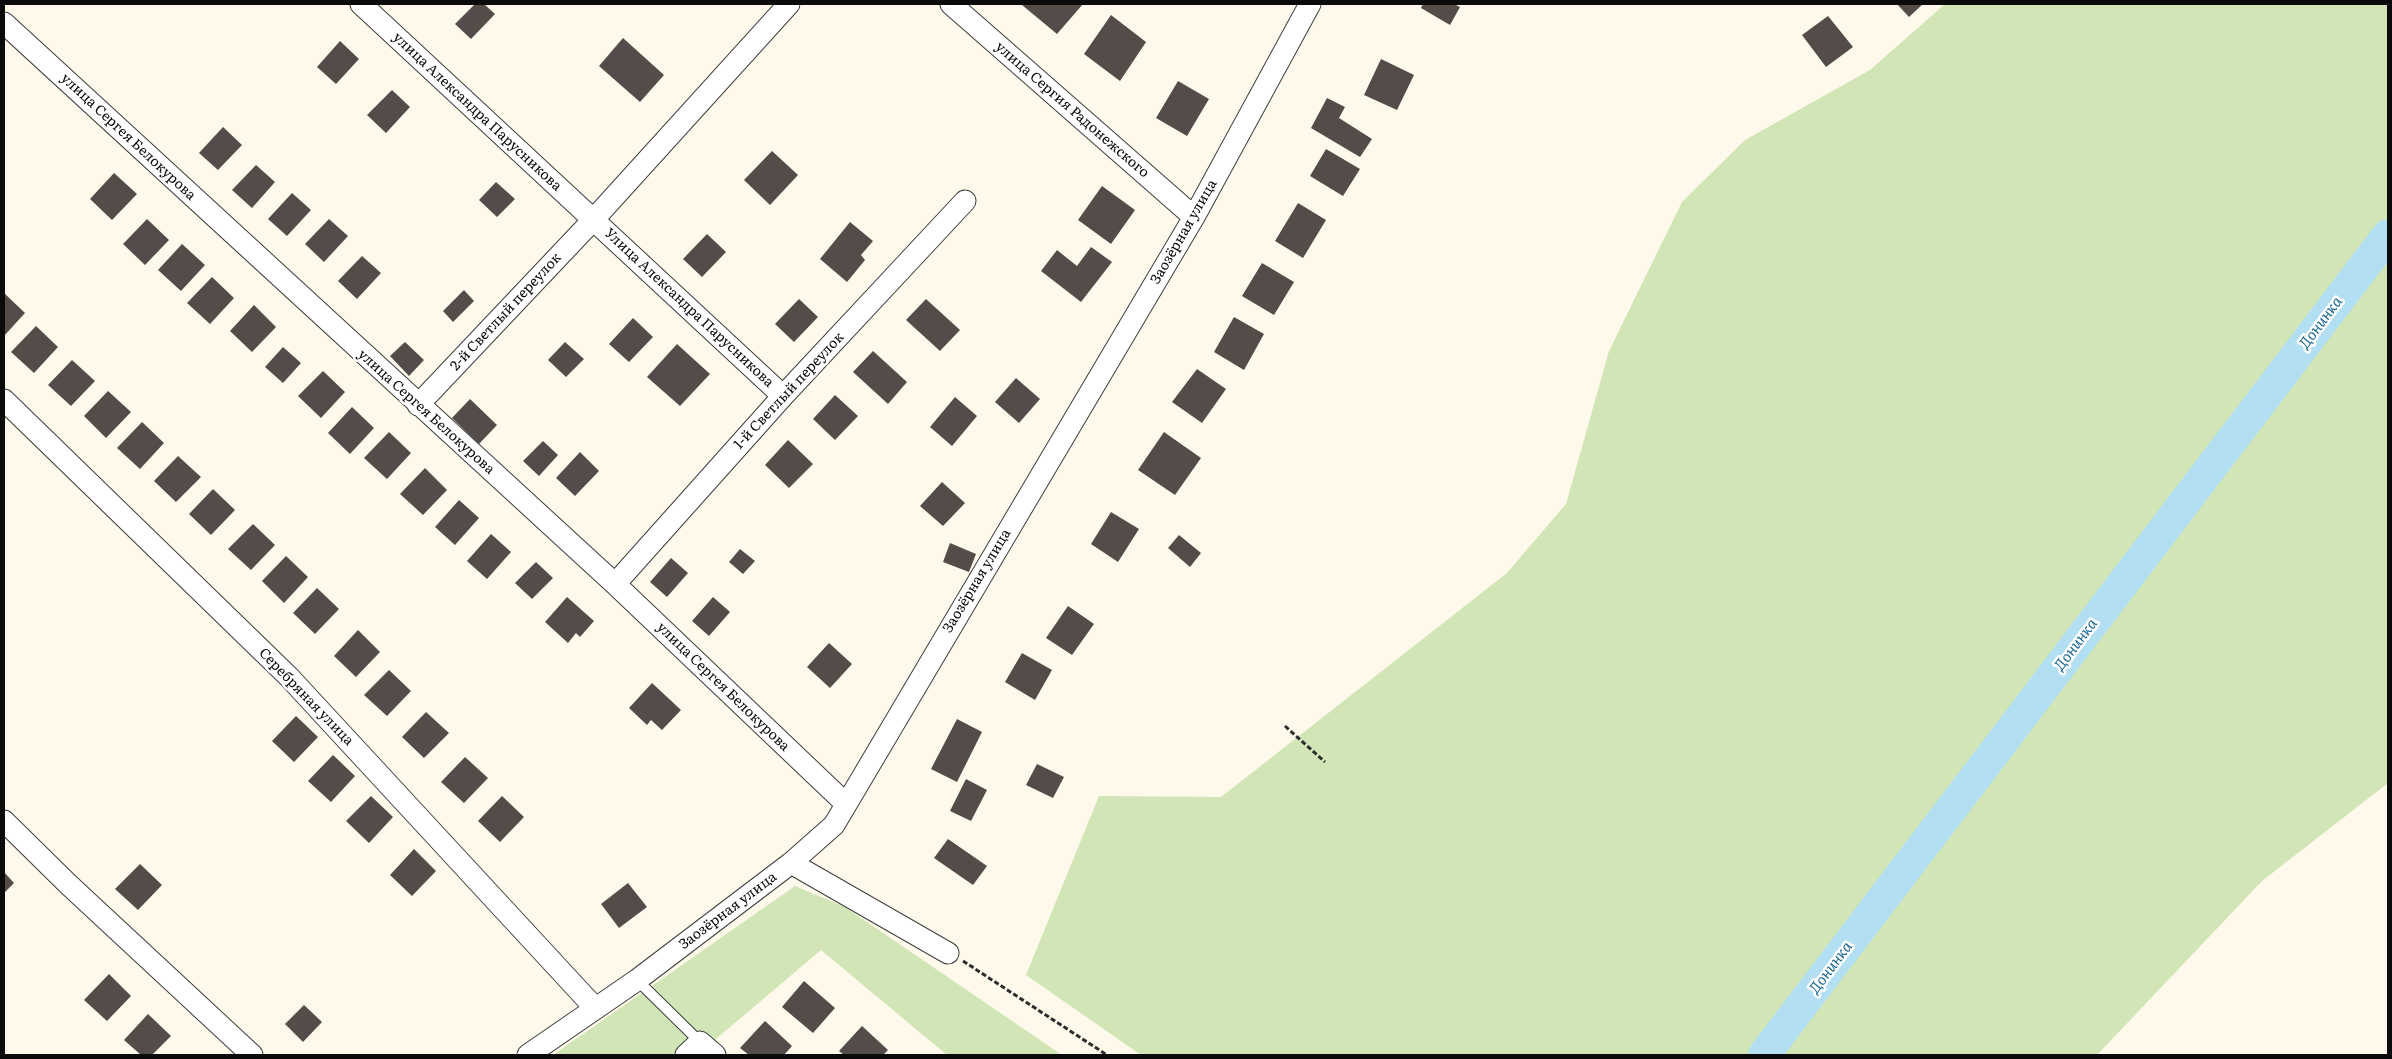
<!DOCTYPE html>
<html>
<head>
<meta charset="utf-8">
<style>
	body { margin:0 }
	#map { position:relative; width:2392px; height:1059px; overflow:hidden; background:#fef9ea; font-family:Literata,serif }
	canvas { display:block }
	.frame { position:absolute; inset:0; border:5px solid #0b0b0b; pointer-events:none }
</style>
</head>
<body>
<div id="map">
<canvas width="2392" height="1059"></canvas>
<div class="frame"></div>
</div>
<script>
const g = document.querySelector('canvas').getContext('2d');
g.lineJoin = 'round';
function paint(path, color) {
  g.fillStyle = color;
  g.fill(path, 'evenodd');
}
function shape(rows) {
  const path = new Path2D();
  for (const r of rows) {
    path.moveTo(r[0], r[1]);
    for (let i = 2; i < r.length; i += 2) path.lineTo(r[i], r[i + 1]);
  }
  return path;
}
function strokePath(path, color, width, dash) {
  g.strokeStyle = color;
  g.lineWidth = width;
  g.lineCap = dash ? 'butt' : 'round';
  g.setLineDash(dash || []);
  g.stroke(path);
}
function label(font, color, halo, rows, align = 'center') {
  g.font = font + ' Literata,serif';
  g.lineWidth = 5;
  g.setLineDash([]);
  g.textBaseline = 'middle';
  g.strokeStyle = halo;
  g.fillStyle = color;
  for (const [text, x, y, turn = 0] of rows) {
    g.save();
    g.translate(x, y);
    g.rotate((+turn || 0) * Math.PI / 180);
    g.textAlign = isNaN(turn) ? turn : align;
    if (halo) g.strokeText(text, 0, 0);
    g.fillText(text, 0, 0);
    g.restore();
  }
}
paint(shape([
	[1945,4,2388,4,2388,783,2262,881,2097,1055,1141,1055,1026,975,1099,796,1221,797,1507,573,1566,504,1609,351,1682,202,1745,140,1870,70],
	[795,886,845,907,1062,1055,947,1055,821,950,697,1055,553,1055]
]), '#d2e5b7');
strokePath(shape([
	[1764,1055,2388,235]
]), '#b2dff2', 32);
paint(shape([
	[475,4,484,4,495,14,471,39,455,24],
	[1024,4,1083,4,1057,34,1022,5],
	[1423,4,1454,4,1460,7,1450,25,1421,8],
	[1897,4,1923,4,1909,17],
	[1111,15,1146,42,1120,81,1084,54],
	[1828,16,1853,47,1826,67,1802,35],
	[623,38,664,75,640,102,599,66],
	[340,41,359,59,336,84,317,67],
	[1381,59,1414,75,1397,110,1364,95],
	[1178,81,1209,99,1187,136,1156,118],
	[392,90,410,107,386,133,367,115],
	[1327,98,1345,107,1339,118,1372,139,1360,157,1311,128],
	[223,127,242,145,218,170,199,153],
	[1326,149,1360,169,1343,196,1310,176],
	[772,151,798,175,770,205,744,180],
	[256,165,275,182,252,208,232,190],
	[114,173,137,194,112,220,90,199],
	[496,182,515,199,497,217,479,200],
	[1102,186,1135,210,1111,244,1078,220],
	[292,193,311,210,287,236,268,219],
	[1298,203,1326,220,1303,258,1275,241],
	[147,219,169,240,145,265,123,244],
	[329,219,348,236,324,262,305,244],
	[850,222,873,241,861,255,865,260,847,282,820,259],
	[707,234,726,252,702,277,683,259],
	[182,244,205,265,181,291,158,270],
	[1091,247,1112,262,1081,302,1041,271,1057,250,1077,266],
	[362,256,381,273,357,299,338,281],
	[1262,263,1294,282,1274,315,1242,296],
	[212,277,234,298,210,324,187,303],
	[464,290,474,301,453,322,443,311],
	[4,293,25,313,4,336],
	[799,299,818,317,794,342,775,324],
	[926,299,960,330,940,351,906,320],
	[254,305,276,327,252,352,230,331],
	[1234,317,1264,334,1244,370,1214,352],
	[633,318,653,337,629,362,609,344],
	[36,326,58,347,34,373,11,352],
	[405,342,424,360,409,376,390,356],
	[565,342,584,359,566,377,548,360],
	[677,344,710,374,680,406,647,377],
	[283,347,301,363,283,383,265,367],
	[873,351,907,382,888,404,853,372],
	[72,360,95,381,71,406,48,385],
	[1197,369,1226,389,1202,423,1172,402],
	[323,371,345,392,321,418,298,396],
	[1016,378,1040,399,1019,423,995,402],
	[108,391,131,412,106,438,84,416],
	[835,395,858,416,835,440,813,419],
	[955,397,977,416,952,446,930,427],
	[470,399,497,425,479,444,452,418],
	[352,407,374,428,350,454,328,433],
	[142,422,164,443,140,469,117,448],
	[389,432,411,453,387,479,364,458],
	[1164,432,1201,458,1175,495,1138,470],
	[788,440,813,464,789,488,765,465],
	[543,441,558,455,539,476,523,461],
	[580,452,599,471,575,496,556,478],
	[178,456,201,477,176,502,154,481],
	[425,468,447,490,423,515,400,494],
	[942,482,965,503,943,526,920,506],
	[213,489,235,510,211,535,189,514],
	[459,500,479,518,455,545,435,527],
	[1111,512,1139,529,1118,562,1091,544],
	[253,524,275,545,251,570,228,549],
	[491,534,511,552,487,579,467,561],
	[1179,535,1201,553,1190,567,1168,548],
	[950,543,976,554,969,572,943,562],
	[740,549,755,561,743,574,729,562],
	[286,556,308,577,284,603,262,581],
	[671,558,688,573,667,597,650,582],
	[536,562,553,578,532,599,515,583],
	[317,588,339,609,315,634,293,613],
	[567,597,594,621,580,637,576,633,568,643,545,622],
	[713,597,730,612,709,636,692,621],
	[1068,606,1094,624,1072,655,1046,638],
	[358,630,380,652,356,677,334,656],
	[829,643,852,664,830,688,807,667],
	[1022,653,1052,670,1035,700,1005,682],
	[389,670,411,691,387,716,364,695],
	[652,683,681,710,662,730,651,720,647,725,629,708],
	[426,712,449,733,424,758,402,737],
	[296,716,318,737,294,762,272,741],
	[957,719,982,732,957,782,931,769],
	[333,755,355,776,331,802,308,781],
	[465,757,488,778,464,803,441,782],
	[1037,764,1064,777,1053,798,1026,785],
	[966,779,987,790,971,821,950,811],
	[371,796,393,817,369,843,346,821],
	[502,796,524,817,500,842,478,821],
	[948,839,987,866,973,885,934,858],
	[414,849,436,871,412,896,390,875],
	[140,864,162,885,138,910,115,889],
	[4,872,14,883,4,893],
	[628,883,647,907,619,928,601,904],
	[109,974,131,996,107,1021,84,1000],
	[804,981,835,1008,813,1033,782,1007],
	[304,1005,322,1022,303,1042,285,1024],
	[148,1014,171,1036,152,1055,141,1055,124,1040],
	[765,1021,792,1046,784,1055,749,1055,740,1048],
	[862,1026,888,1050,883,1055,844,1055,839,1051]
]), '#534c48');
const lane = shape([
	[637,980,700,1042]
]);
const street = shape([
	[361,4,783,396],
	[951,4,1194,217],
	[4,23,615,584,845,803],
	[4,400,289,677,595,1008],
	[418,405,594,219,789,4],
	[615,584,783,396,965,201],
	[4,821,68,884,252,1055],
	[791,863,948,953],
	[528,1055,637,980,791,863,834,825,1194,217,1310,4],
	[686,1055,700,1042,715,1055]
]);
strokePath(lane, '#3e3e3e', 12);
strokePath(street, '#3e3e3e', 23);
strokePath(shape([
	[1285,726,1325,762],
	[963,961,1107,1055]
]), '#2d2d2d', 3, [5, 2.5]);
strokePath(lane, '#fff', 10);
strokePath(street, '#fff', 21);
label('14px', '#0b0b0b', '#fff', [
	["улица Сергия Радонежского",1072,110,41],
	["улица Александра Парусникова",477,112,43],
	["улица Сергея Белокурова",128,137,43],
	["Заозёрная улица",1184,232,-60],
	["Улица Александра Парусникова",689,308,43],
	["2-й Светлый переулок",506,312,-47],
	["1-й Светлый переулок",789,391,-47],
	["улица Сергея Белокурова",426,412,42],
	["Заозёрная улица",977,581,-59],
	["улица Сергея Белокурова",723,687,44],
	["Серебряная улица",306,697,46],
	["Заозёрная улица",728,911,-37]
]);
label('italic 15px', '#1d6994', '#fff', [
	["Донинка",2321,323,-53],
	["Донинка",2076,645,-53],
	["Донинка",1831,968,-53]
]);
</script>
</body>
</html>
